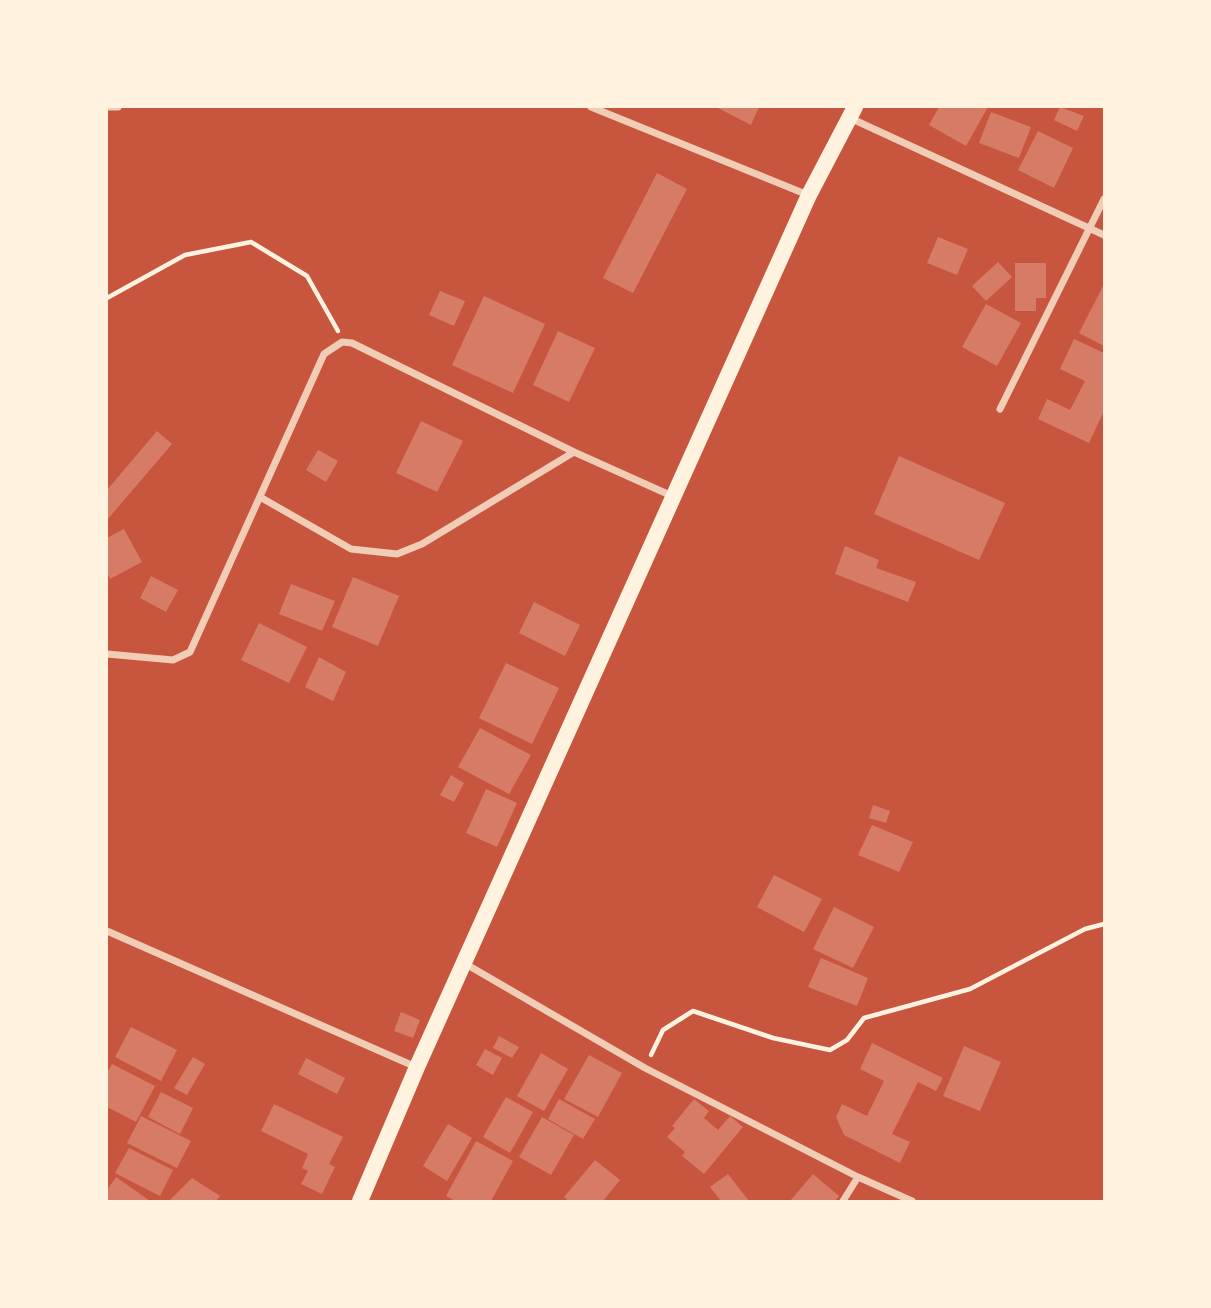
<!DOCTYPE html>
<html>
<head>
<meta charset="utf-8">
<style>
	body { margin:0 }
	#map { position:relative; width:1211px; height:1308px; overflow:hidden; background:#c8553d; font-family:Arial,sans-serif }
	canvas { display:block }
	.frame { position:absolute; inset:0; border:108px solid #fff3e0; pointer-events:none }
</style>
</head>
<body>
<div id="map">
<canvas width="1211" height="1308"></canvas>
<div class="frame"></div>
</div>
<script>
const g = document.querySelector('canvas').getContext('2d');
g.lineJoin = 'round';
function paint(path, color) {
  g.fillStyle = color;
  g.fill(path, 'evenodd');
}
function shape(rows) {
  const path = new Path2D();
  for (const r of rows) {
    path.moveTo(r[0], r[1]);
    for (let i = 2; i < r.length; i += 2) path.lineTo(r[i], r[i + 1]);
  }
  return path;
}
function strokePath(path, color, width, dash) {
  g.strokeStyle = color;
  g.lineWidth = width;
  g.lineCap = dash ? 'butt' : 'round';
  g.setLineDash(dash || []);
  g.stroke(path);
}
paint(shape([
	[716,107,759,107,751,125],
	[939,107,988,107,966,146,929,125],
	[1060,107,1084,116,1077,131,1054,120],
	[991,112,1031,127,1019,158,979,143],
	[1038,131,1073,148,1054,188,1018,170],
	[657,173,687,189,633,293,603,278],
	[938,237,968,249,957,275,927,263],
	[998,262,1012,277,986,301,972,286],
	[1015,263,1046,263,1046,298,1036,298,1036,311,1015,311],
	[1104,284,1104,346,1079,333],
	[440,291,465,301,454,326,429,315],
	[484,296,545,324,513,393,452,365],
	[986,304,1021,323,997,366,962,347],
	[558,331,595,348,569,402,533,385],
	[1074,339,1104,353,1104,411,1089,443,1038,419,1047,399,1070,410,1085,381,1060,369],
	[421,421,463,441,437,492,396,473],
	[157,431,172,444,107,520,107,490],
	[318,450,338,461,326,482,306,470],
	[899,456,1005,503,979,560,874,514],
	[124,529,142,562,110,579,107,572,107,538],
	[845,546,879,560,876,568,916,582,908,602,835,574],
	[151,576,178,590,166,612,140,598],
	[353,577,399,596,378,646,332,627],
	[291,584,335,601,322,631,279,614],
	[534,602,580,625,565,656,519,633],
	[259,623,307,647,289,683,241,660],
	[319,657,346,672,333,701,305,687],
	[506,663,559,688,532,744,479,718],
	[480,728,531,755,509,794,458,767],
	[451,775,464,783,454,802,440,795],
	[486,789,517,803,497,847,466,833],
	[873,805,890,811,886,823,869,818],
	[872,825,913,842,899,872,858,855],
	[774,875,822,899,804,932,757,907],
	[834,907,874,927,853,968,813,949],
	[821,958,868,978,857,1006,808,987],
	[401,1012,420,1020,413,1038,394,1031],
	[131,1027,177,1050,161,1081,115,1057],
	[499,1036,519,1047,512,1058,493,1048],
	[872,1043,943,1078,936,1091,918,1082,892,1134,910,1142,900,1163,844,1135,836,1117,842,1104,867,1116,884,1081,860,1069],
	[964,1046,1001,1062,980,1111,943,1096],
	[485,1049,502,1058,493,1075,476,1065],
	[541,1053,568,1069,544,1111,517,1096],
	[589,1055,622,1073,598,1117,564,1099],
	[193,1057,205,1064,187,1095,174,1088],
	[306,1058,345,1078,337,1094,298,1074],
	[112,1064,155,1086,136,1122,107,1107,107,1073],
	[161,1092,193,1108,180,1134,148,1117],
	[506,1097,533,1112,510,1153,483,1137],
	[559,1099,595,1119,583,1139,548,1119],
	[694,1099,709,1111,704,1118,718,1130,730,1116,743,1127,704,1174,682,1156,685,1152,667,1137,675,1128,672,1126],
	[274,1104,343,1137,329,1164,335,1167,322,1194,301,1184,308,1171,302,1168,308,1154,261,1131],
	[141,1116,191,1141,177,1168,127,1143],
	[542,1117,574,1135,551,1175,519,1157],
	[448,1124,472,1138,447,1181,423,1166],
	[476,1141,513,1161,491,1201,455,1201,446,1196],
	[129,1148,173,1170,160,1196,115,1173],
	[595,1160,620,1180,603,1201,569,1201,564,1197],
	[728,1174,749,1201,721,1201,710,1187],
	[813,1174,839,1196,835,1201,790,1201],
	[116,1177,150,1201,107,1201,107,1190],
	[192,1178,220,1196,216,1201,169,1201]
]), '#d67c66');
strokePath(shape([
	[107,298,185,255,251,242,307,276,338,331],
	[651,1055,663,1030,693,1011,773,1038,830,1050,847,1040,864,1018,970,989,1085,929,1104,924]
]), '#fff3e0', 4.5);
strokePath(shape([
	[107,107,118,107],
	[591,107,808,195],
	[850,118,1104,235],
	[1000,409,1104,199],
	[260,497,351,549,397,554,422,544,574,452],
	[107,654,173,660,190,652,324,354,342,342,352,343,574,452,672,496],
	[107,931,416,1067],
	[464,963,645,1068,858,1177,912,1201],
	[843,1201,858,1177]
]), '#f1ccb7', 7);
strokePath(shape([
	[360,1201,417,1067,809,195,855,107]
]), '#fff3e0', 16);
</script>
</body>
</html>
